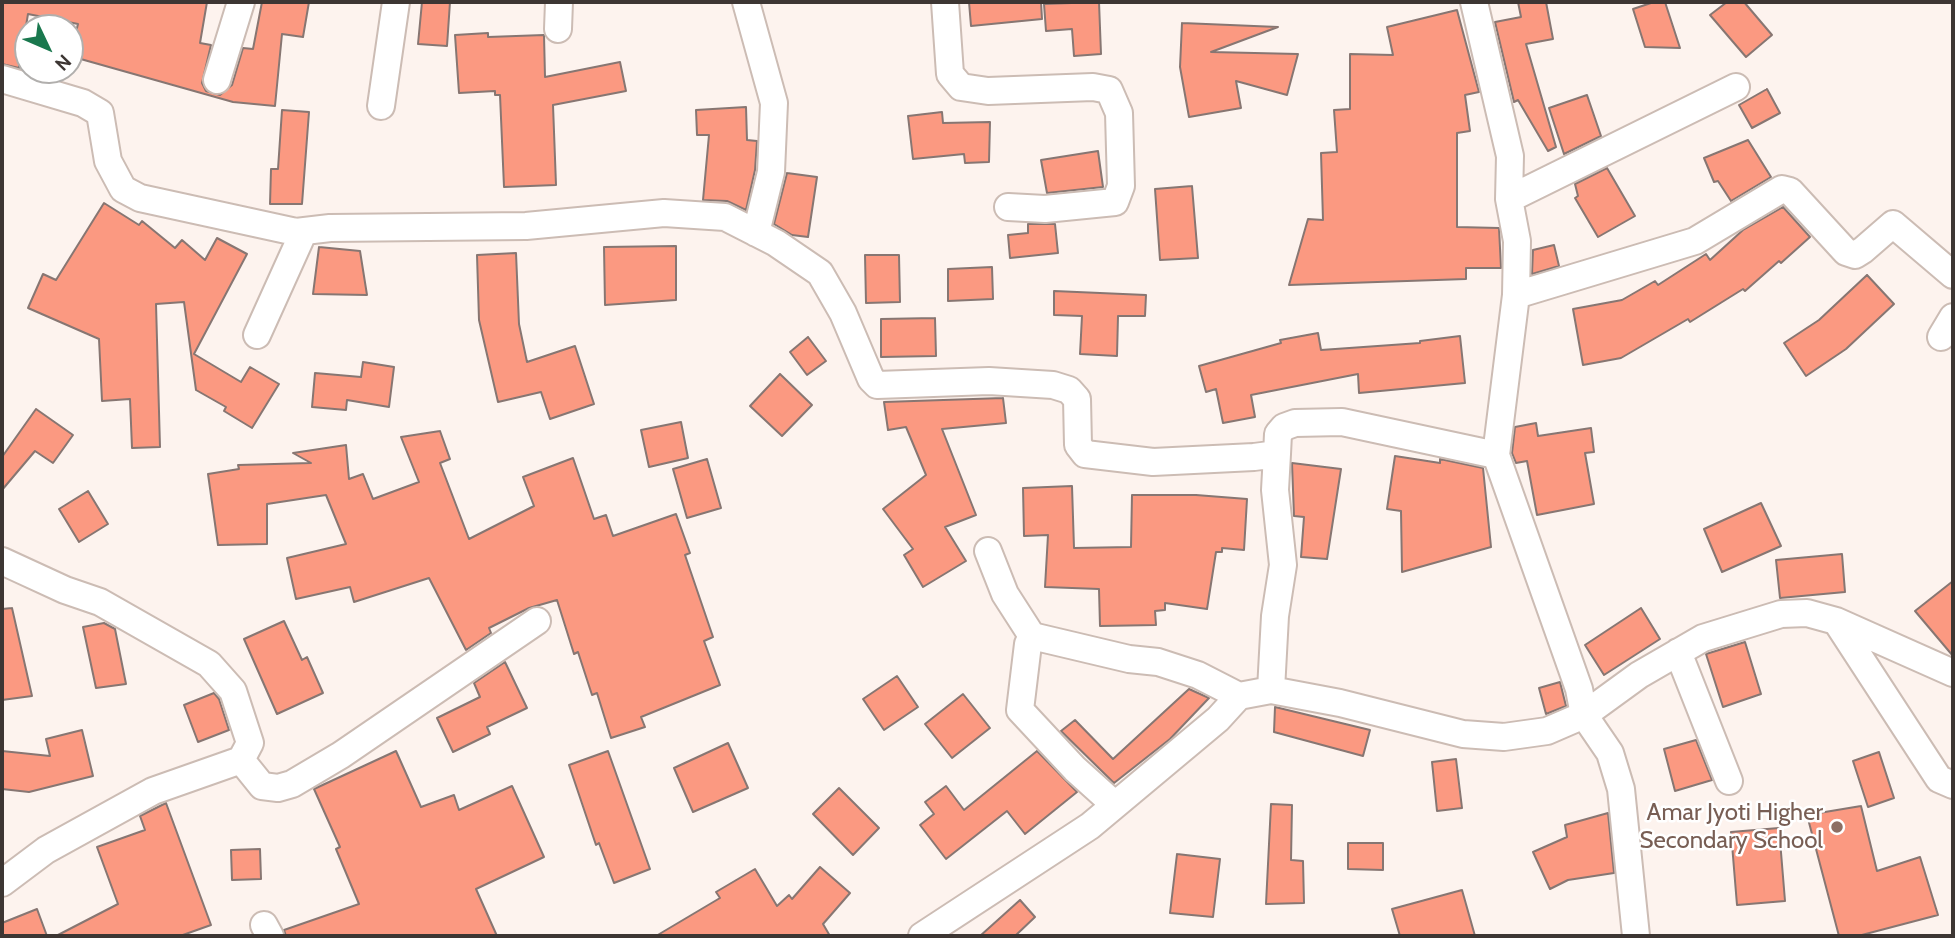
<!DOCTYPE html>
<html>
<head>
<meta charset="utf-8">
<style>
	body { margin:0 }
	#map { position:relative; width:1955px; height:938px; overflow:hidden; background:#fdf3ee; font-family:Cabin,sans-serif }
	canvas { display:block }
	.frame { position:absolute; inset:0; border:4px solid #3d3633; pointer-events:none }
	.north { position:absolute; left:14px; top:14px; width:70px; height:70px; box-sizing:border-box; background:#fff; border:2px solid #b1afad; border-radius:50%; rotate:134deg; font-size:19px; font-weight:700; line-height:28px; text-align:center; color:#3d3633 }
	.north::after { content:''; display:block; margin:auto; width:24px; height:32px; background:#1a784e; clip-path:polygon(50% 0,100% 100%,50% 72%,0 100%) }
</style>
</head>
<body>
<div id="map">
<canvas width="1955" height="938"></canvas>
<div class="frame"></div>
<div class="north">N</div>
</div>
<script>
const g = document.querySelector('canvas').getContext('2d');
g.lineJoin = 'round';
function paint(path, color) {
  g.fillStyle = color;
  g.fill(path, 'evenodd');
}
function shape(rows) {
  const path = new Path2D();
  for (const r of rows) {
    path.moveTo(r[0], r[1]);
    for (let i = 2; i < r.length; i += 2) path.lineTo(r[i], r[i + 1]);
  }
  return path;
}
function strokePath(path, color, width, dash) {
  g.strokeStyle = color;
  g.lineWidth = width;
  g.lineCap = dash ? 'butt' : 'round';
  g.setLineDash(dash || []);
  g.stroke(path);
}
function label(font, color, halo, rows, align = 'center') {
  g.font = font + ' Cabin,sans-serif';
  g.lineWidth = 5;
  g.setLineDash([]);
  g.textBaseline = 'middle';
  g.strokeStyle = halo;
  g.fillStyle = color;
  for (const [text, x, y, turn = 0] of rows) {
    g.save();
    g.translate(x, y);
    g.rotate((+turn || 0) * Math.PI / 180);
    g.textAlign = isNaN(turn) ? turn : align;
    if (halo) g.strokeText(text, 0, 0);
    g.fillText(text, 0, 0);
    g.restore();
  }
}
const building = shape([
	[2,2,207,2,200,43,211,45,202,83,206,91,220,95,232,85,243,48,253,49,262,2,309,2,303,37,282,34,275,106,233,102,70,56,78,24,28,14,19,68,2,64,2,2],
	[422,2,450,2,447,46,418,44,422,2],
	[969,2,1041,2,1042,19,971,26,969,2],
	[1099,2,1101,54,1074,56,1072,29,1046,31,1044,4,1099,2],
	[1518,2,1546,2,1553,39,1526,44,1556,147,1548,151,1518,100,1514,102,1495,22,1521,17,1518,2],
	[1654,2,1665,2,1680,48,1645,47,1633,9,1654,2],
	[1727,2,1744,2,1772,35,1746,57,1710,15,1727,2],
	[1457,10,1479,92,1465,95,1470,131,1457,133,1457,227,1499,228,1501,268,1466,268,1466,279,1289,285,1308,219,1323,220,1321,153,1337,152,1334,110,1350,109,1350,54,1393,55,1387,27,1457,10],
	[1182,23,1278,27,1211,52,1298,54,1287,95,1236,81,1241,108,1189,117,1180,67,1182,23],
	[488,33,488,37,544,35,545,77,620,62,626,91,553,105,556,185,504,187,500,95,495,95,495,91,459,93,455,35,488,33],
	[1767,89,1780,113,1752,128,1739,105,1767,89],
	[1587,95,1601,136,1564,154,1549,108,1587,95],
	[746,107,747,140,757,141,755,170,746,210,727,201,703,200,709,135,697,135,696,110,746,107],
	[282,110,309,112,302,204,270,204,271,169,278,169,282,110],
	[942,112,943,123,990,122,989,162,965,163,964,154,913,159,908,116,942,112],
	[1748,140,1771,177,1731,201,1718,181,1714,182,1704,158,1748,140],
	[1098,151,1103,187,1047,193,1041,160,1098,151],
	[1607,168,1635,216,1598,237,1575,198,1578,196,1575,184,1607,168],
	[787,173,817,177,808,237,792,235,774,224,787,173],
	[1192,186,1198,258,1160,260,1155,189,1192,186],
	[104,203,139,225,142,221,175,248,182,240,205,260,217,238,247,254,194,354,241,382,250,367,279,384,252,428,224,411,226,407,196,390,184,302,156,304,160,447,132,448,130,399,102,401,99,339,28,308,43,274,56,280,104,203],
	[1783,207,1810,237,1781,263,1779,261,1745,291,1743,289,1690,322,1688,319,1621,358,1583,365,1573,309,1622,300,1655,281,1658,285,1706,254,1710,260,1743,230,1783,207],
	[1028,224,1055,224,1058,253,1010,258,1008,235,1028,233,1028,224],
	[1554,245,1559,266,1532,274,1533,250,1554,245],
	[676,246,676,300,605,305,604,247,676,246],
	[319,247,360,251,367,295,313,294,319,247],
	[516,253,519,324,527,362,575,346,594,404,550,419,541,392,498,402,479,320,477,255,516,253],
	[865,255,899,255,900,302,866,303,865,255],
	[992,267,993,299,948,301,948,269,992,267],
	[1867,275,1894,304,1846,349,1806,376,1784,343,1819,320,1867,275],
	[1054,291,1146,295,1145,316,1118,316,1117,356,1080,354,1082,316,1054,315,1054,291],
	[935,318,936,356,881,357,881,319,935,318],
	[1318,333,1321,350,1420,343,1420,341,1460,336,1465,383,1359,393,1358,374,1251,395,1255,417,1223,423,1216,389,1206,392,1199,366,1281,343,1280,340,1318,333],
	[808,337,826,361,807,375,790,352,808,337],
	[363,362,394,367,389,407,347,400,346,410,312,407,315,373,361,377,363,362],
	[780,374,812,405,782,436,750,406,780,374],
	[1003,398,1006,423,942,429,976,515,945,527,966,561,923,587,904,555,913,549,883,509,926,475,906,427,888,430,884,402,1003,398],
	[36,409,73,435,53,463,35,451,2,490,2,457,36,409],
	[681,422,688,458,649,467,641,430,681,422],
	[1536,423,1538,436,1591,428,1594,452,1585,453,1594,504,1537,515,1527,461,1516,463,1512,453,1515,427,1536,423],
	[440,431,450,459,440,463,469,539,534,506,523,477,573,458,594,519,606,515,613,536,676,514,690,553,685,555,713,637,704,641,720,685,641,717,645,727,611,738,597,693,592,695,578,652,574,654,557,600,529,608,489,628,491,633,466,650,429,578,354,602,350,587,296,599,287,558,346,544,326,495,267,504,267,544,218,545,208,474,239,469,238,465,311,463,293,453,346,445,349,479,363,474,373,499,419,482,401,437,440,431],
	[1395,456,1440,463,1440,459,1483,468,1491,547,1402,572,1401,511,1387,509,1395,456],
	[707,459,721,508,687,518,673,469,707,459],
	[1292,463,1341,469,1327,559,1301,557,1304,517,1294,516,1292,463],
	[1072,486,1074,548,1131,547,1132,495,1196,495,1247,499,1244,550,1222,548,1222,552,1216,552,1207,609,1165,603,1165,610,1155,611,1156,625,1100,626,1099,589,1045,587,1048,535,1024,536,1023,488,1072,486],
	[88,491,108,524,79,542,59,509,88,491],
	[1761,503,1781,546,1722,572,1704,529,1761,503],
	[1842,554,1845,592,1780,598,1776,560,1842,554],
	[1953,581,1953,656,1915,611,1953,581],
	[12,608,32,696,2,700,2,609,12,608],
	[1641,608,1660,639,1604,675,1585,645,1641,608],
	[284,621,302,660,307,657,323,693,277,714,244,639,284,621],
	[104,623,115,629,126,684,96,688,83,627,104,623],
	[1745,642,1761,694,1723,707,1706,654,1745,642],
	[505,662,527,708,487,727,490,734,453,752,437,718,480,697,474,683,505,662],
	[897,676,918,707,884,730,863,699,897,676],
	[1560,682,1566,706,1546,714,1539,688,1560,682],
	[1189,689,1209,698,1170,739,1114,783,1061,731,1075,720,1113,759,1189,689],
	[214,693,219,699,229,730,198,742,184,705,214,693],
	[963,694,990,728,952,758,925,724,963,694],
	[1275,707,1370,730,1363,756,1274,732,1275,707],
	[82,730,93,776,29,792,2,789,2,751,50,756,46,739,82,730],
	[1696,740,1712,780,1675,791,1664,749,1696,740],
	[728,743,748,788,693,812,674,768,728,743],
	[396,751,421,807,454,795,459,810,512,786,544,857,476,889,497,936,286,936,284,930,359,904,336,849,340,847,314,789,396,751],
	[608,751,650,869,614,883,599,843,596,845,569,765,608,751],
	[1037,751,1077,792,1025,834,1007,811,946,859,920,825,934,814,925,802,946,786,964,810,1037,751],
	[1879,752,1894,798,1868,807,1853,761,1879,752],
	[1456,759,1462,808,1437,811,1432,762,1456,759],
	[839,788,879,828,853,855,813,814,839,788],
	[166,803,211,925,180,936,56,936,118,904,97,847,145,830,140,816,166,803],
	[1271,804,1292,805,1291,860,1303,861,1304,903,1266,904,1271,804],
	[1861,806,1877,871,1920,857,1938,915,1858,936,1839,936,1807,815,1861,806],
	[1608,813,1614,873,1568,880,1550,889,1533,852,1567,837,1565,825,1608,813],
	[1779,828,1785,901,1737,905,1731,832,1779,828],
	[1348,843,1383,843,1383,870,1348,869,1348,843],
	[260,849,261,879,232,880,231,850,260,849],
	[1177,854,1220,859,1213,917,1170,913,1177,854],
	[820,867,850,893,823,924,830,936,656,936,720,898,716,892,755,869,777,906,789,895,792,899,820,867],
	[1462,890,1475,936,1400,936,1392,909,1462,890],
	[1020,900,1035,917,1015,936,980,936,1020,900],
	[37,909,47,936,2,936,2,923,37,909]
]);
paint(building, '#fb9981');
strokePath(building, '#877672', 2);
const minor = shape([
	[746,2,774,103,771,172,756,233],
	[945,2,950,74,961,87,988,91,1093,87,1109,90,1119,113,1121,186,1115,202,1045,209,1008,207],
	[1474,2,1510,156,1509,199,1517,241,1516,295,1496,455,1579,689,1584,715,1610,753,1621,789,1636,936],
	[558,29,559,2],
	[2,79,83,103,100,113,108,161,123,189,140,198,296,232,330,228,526,226,664,213,725,217,776,243,820,273,843,313,871,379,877,385,989,381,1053,385,1069,390,1077,399,1078,445,1085,454,1153,462,1254,457,1277,454,1278,434,1284,427,1295,423,1342,422,1496,455],
	[217,80,241,2],
	[381,106,396,2],
	[1509,199,1736,87],
	[1516,295,1695,241,1782,189,1790,191,1846,252,1855,255,1863,250,1893,224,1953,275],
	[257,335,304,231],
	[1941,337,1953,317],
	[988,551,1005,594,1032,636,1129,659,1158,662,1198,675,1239,696],
	[2,561,65,590,100,602,209,664,233,691,250,743,241,760,153,791,46,850,2,883],
	[1836,621,1939,779,1953,785],
	[1032,636,1028,644,1020,710,1075,769,1115,805],
	[1678,652,1729,781],
	[1271,690,1275,616,1283,565,1275,490,1277,454],
	[241,760,262,786,278,788,292,784,341,755,537,621],
	[264,925,270,936],
	[922,936,1090,826,1218,719,1239,696,1271,690,1340,703,1463,734,1504,737,1547,731,1584,715,1639,675,1703,638,1781,614,1807,613,1836,621,1953,673]
]);
strokePath(minor, '#ccbcb4', 30);
strokePath(minor, '#fff', 26);
for (const [x, y, r, color] of [
	[1837,827,7,"#8d6e63"]
]) {
  const dot = new Path2D();
  dot.arc(x, y, r, 0, 2 * Math.PI);
  g.fillStyle = color;
  g.fill(dot);
  strokePath(dot, '#fff', 2.5);
}
label('24px', '#785e54', '#fff', [
	["Amar Jyoti Higher",1823,813],
	["Secondary School",1823,841]
], 'right');
</script>
</body>
</html>
